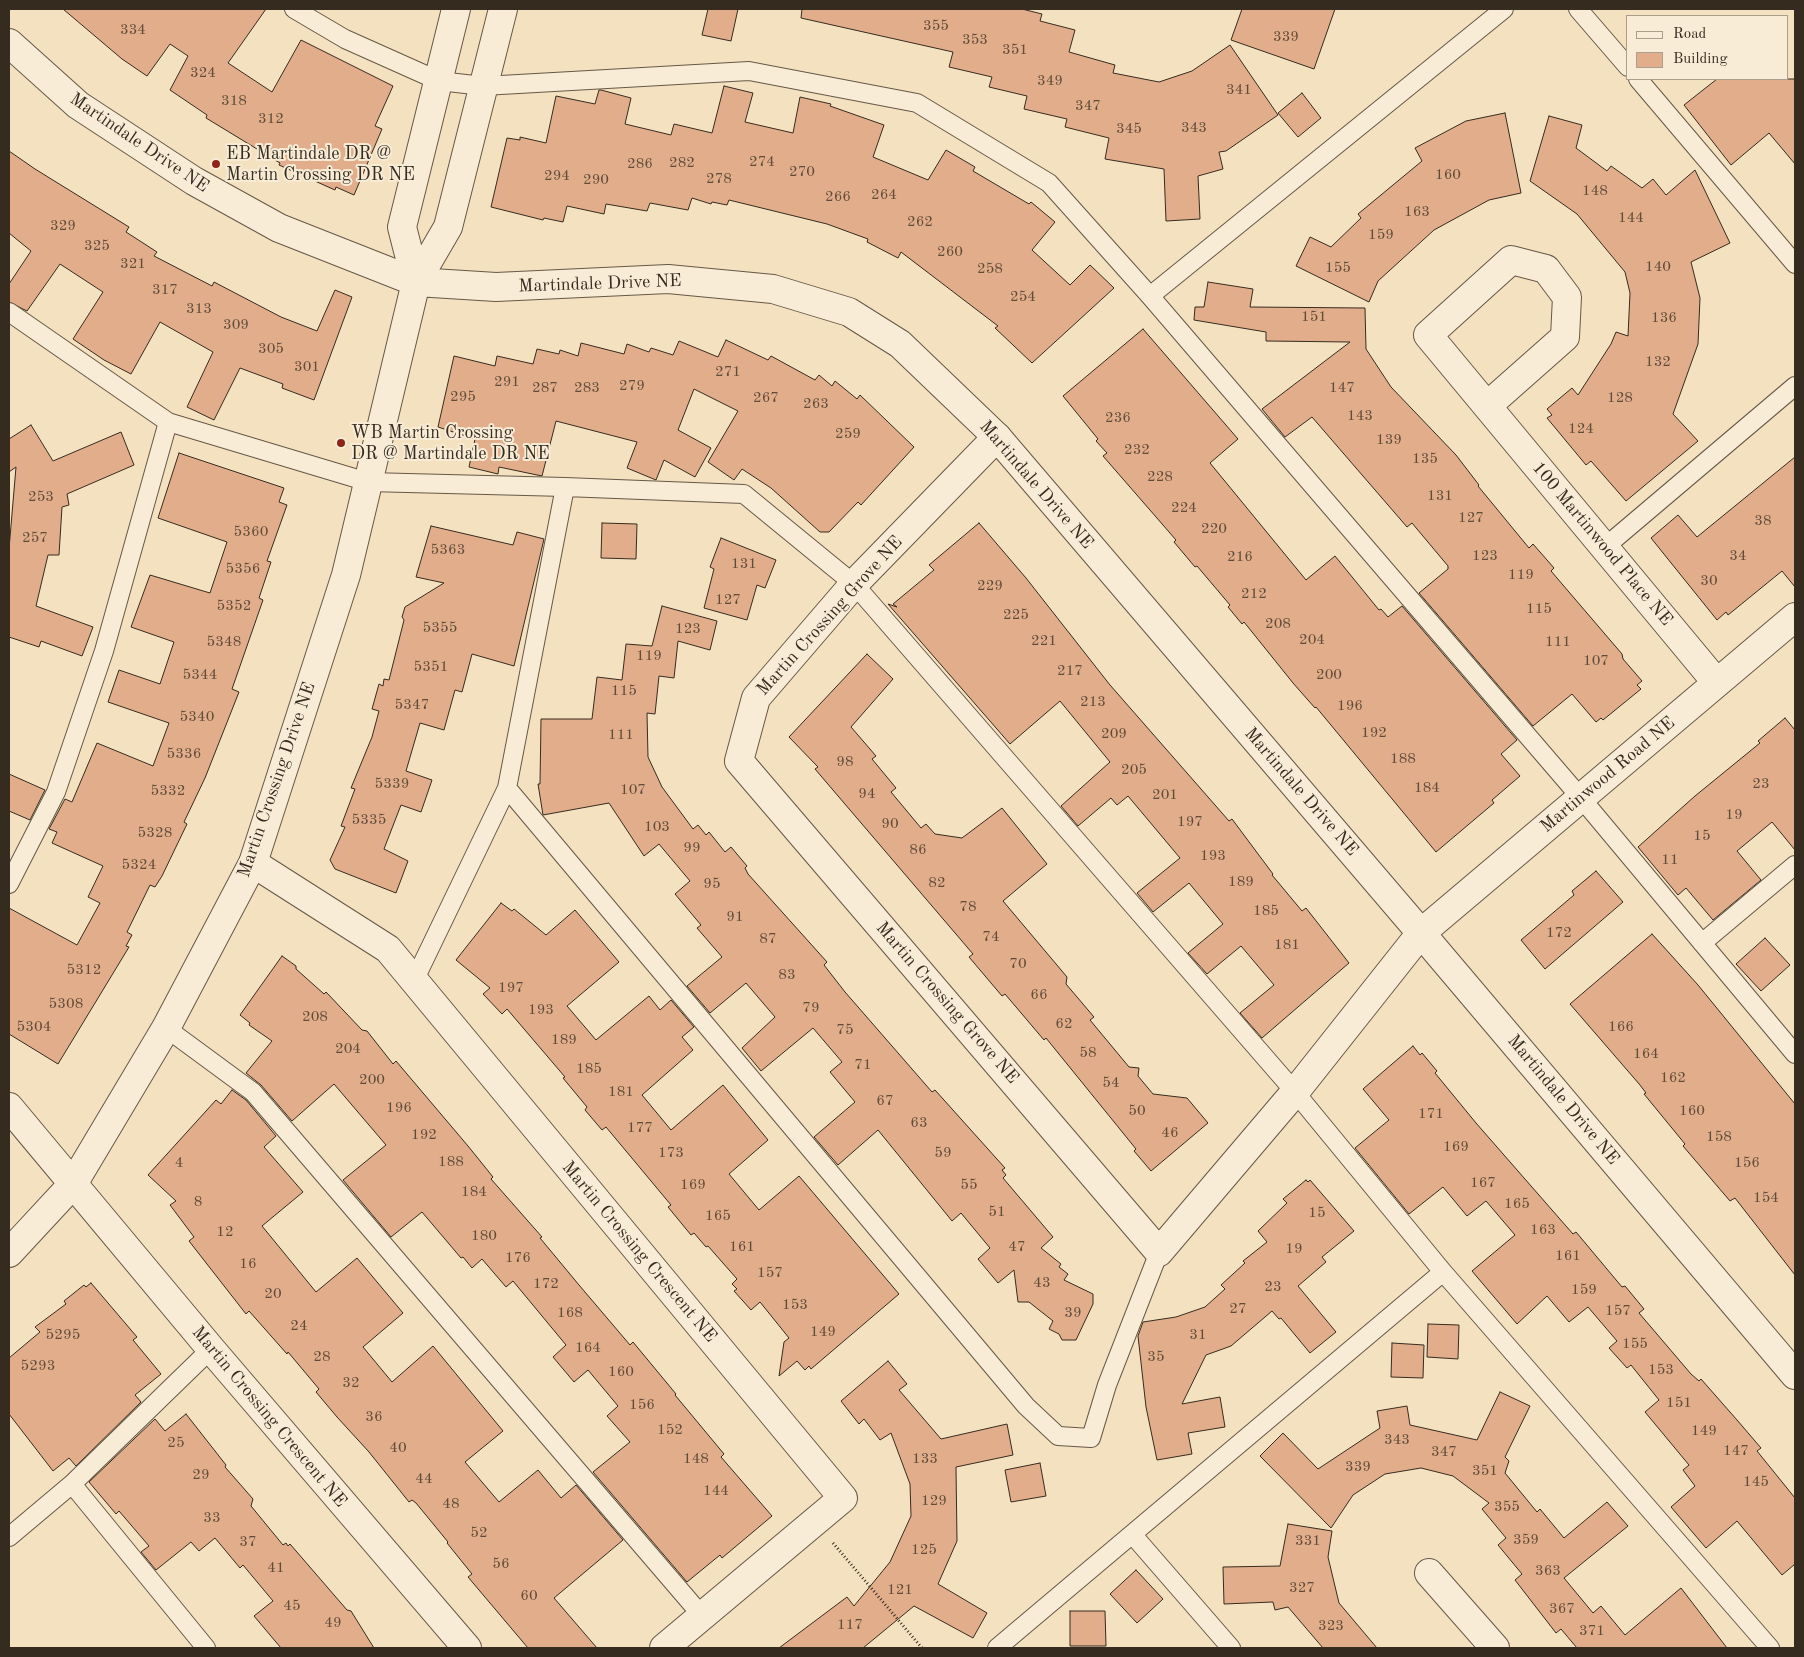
<!DOCTYPE html>
<html>
<head>
<meta charset="utf-8">
<style>
	body { margin:0 }
	#map { position:relative; width:1804px; height:1657px; overflow:hidden; background:#f4e1c0; font-family:"Old Standard TT",serif }
	canvas { display:block }
	.frame { position:absolute; inset:0; border:10px solid #362b1f; pointer-events:none }
	.legend { position:absolute; left:1626px; top:15px; width:162px; height:65px; box-sizing:border-box; background:#f8ecd6; border:1px solid #aa9f8d; margin:0; padding:6px 9px; list-style:none; font-size:15px; color:#362b1f }
	.legend li { display:flex; align-items:center; gap:10px; height:25px }
	.legend b { width:25px; border:1px solid #aa9f8d }
</style>
</head>
<body>
<div id="map">
<canvas width="1804" height="1657"></canvas>
<div class="frame"></div>
<ul class="legend">
<li><b style="height:6px;background:#f8ecd6"></b>Road</li>
<li><b style="height:14px;background:#e1ad8a"></b>Building</li>
</ul>
</div>
<script>
const g = document.querySelector('canvas').getContext('2d');
g.lineJoin = 'round';
function paint(path, color) {
  g.fillStyle = color;
  g.fill(path, 'evenodd');
}
function shape(rows) {
  const path = new Path2D();
  for (const r of rows) {
    path.moveTo(r[0], r[1]);
    for (let i = 2; i < r.length; i += 2) path.lineTo(r[i], r[i + 1]);
  }
  return path;
}
function strokePath(path, color, width, dash) {
  g.strokeStyle = color;
  g.lineWidth = width;
  g.lineCap = dash ? 'butt' : 'round';
  g.setLineDash(dash || []);
  g.stroke(path);
}
function label(font, color, halo, rows, align = 'center') {
  g.font = font + ' "Old Standard TT",serif';
  g.lineWidth = 4;
  g.setLineDash([]);
  g.textBaseline = 'middle';
  g.strokeStyle = halo;
  g.fillStyle = color;
  for (const [text, x, y, turn = 0] of rows) {
    g.save();
    g.translate(x, y);
    g.rotate((+turn || 0) * Math.PI / 180);
    g.textAlign = isNaN(turn) ? turn : align;
    if (halo) g.strokeText(text, 0, 0);
    g.fillText(text, 0, 0);
    g.restore();
  }
}
const building = shape([
	[63,9,266,9,228,63,272,92,301,40,393,86,375,126,382,129,354,195,336,187,335,190,279,165,280,163,206,118,207,115,170,90,188,56,170,44,147,76,122,59,63,9],
	[708,9,738,9,731,41,702,35,708,9],
	[802,9,1022,9,1042,14,1040,21,1075,30,1069,52,1115,65,1113,73,1159,82,1192,71,1230,45,1278,115,1226,151,1219,152,1223,169,1198,176,1200,219,1166,221,1164,169,1105,159,1109,138,1065,127,1067,119,1024,109,1027,96,989,87,992,77,949,67,953,52,801,18,802,9],
	[1242,9,1335,9,1314,69,1231,40,1242,9],
	[1717,79,1795,79,1795,164,1769,133,1731,165,1684,105,1717,79],
	[724,86,753,93,745,122,793,133,800,97,831,104,830,106,884,125,873,157,928,180,946,150,975,167,973,171,1029,204,1031,202,1055,222,1032,250,1070,285,1090,265,1114,288,1032,363,995,328,998,326,901,252,898,258,867,242,868,239,827,224,729,200,727,205,712,202,711,204,692,198,688,210,650,203,647,211,606,204,604,214,567,206,563,222,544,218,543,220,491,207,507,138,520,140,520,137,546,143,556,96,595,104,599,90,601,90,631,98,625,124,671,135,674,124,712,133,724,86],
	[1302,93,1321,118,1298,137,1278,113,1302,93],
	[1505,113,1521,193,1489,200,1434,230,1378,281,1369,302,1296,266,1310,237,1331,247,1361,218,1358,214,1422,161,1415,148,1466,121,1505,113],
	[1549,116,1582,125,1576,148,1607,171,1611,166,1642,188,1653,179,1666,195,1695,170,1730,243,1691,262,1700,298,1698,344,1673,414,1698,441,1626,501,1591,461,1586,465,1547,418,1552,415,1547,409,1572,388,1578,395,1611,344,1616,332,1628,336,1630,293,1625,272,1577,214,1530,181,1549,116],
	[9,151,35,169,129,227,126,232,157,252,154,256,212,286,214,282,281,317,317,331,335,290,352,297,314,400,282,388,283,384,240,368,214,420,187,407,213,352,160,322,131,374,104,360,73,339,103,292,60,264,27,311,9,302,9,284,31,251,9,233,9,151],
	[1208,282,1253,289,1250,307,1365,308,1366,349,1391,387,1456,455,1479,485,1478,486,1529,548,1533,544,1554,568,1551,571,1622,654,1623,659,1642,681,1637,685,1641,689,1603,720,1601,718,1596,722,1572,694,1533,726,1419,593,1448,569,1448,566,1412,523,1407,527,1312,417,1285,437,1262,409,1350,342,1266,341,1266,332,1194,320,1195,307,1204,307,1208,282],
	[1143,329,1238,439,1210,463,1306,580,1335,556,1379,610,1381,609,1388,617,1402,606,1517,740,1501,754,1520,776,1492,800,1494,803,1436,852,1316,707,1315,708,1293,683,1244,622,1242,624,1228,607,1230,605,1197,566,1195,567,1174,542,1176,540,1103,456,1107,453,1096,441,1098,439,1063,396,1143,329],
	[726,340,768,360,771,356,815,380,819,375,832,386,835,381,857,399,860,395,914,447,861,505,858,502,829,532,820,532,771,488,742,469,734,480,708,462,738,411,694,389,678,430,711,448,695,477,664,460,656,480,627,468,637,442,556,421,542,476,499,467,498,474,469,467,475,439,438,427,454,356,495,366,497,356,533,364,537,349,559,354,560,350,578,356,581,343,624,354,627,344,649,352,651,348,673,355,679,341,718,357,726,340],
	[31,425,53,461,121,432,134,465,67,494,69,505,62,507,59,555,48,555,36,606,93,627,82,656,41,641,39,647,9,637,9,549,16,467,9,472,9,439,31,425],
	[179,453,284,488,279,502,287,505,267,561,271,562,259,598,263,600,232,689,239,692,205,778,184,822,187,824,162,876,155,887,150,885,127,932,132,935,126,946,129,947,58,1064,9,1034,9,908,77,945,100,903,88,897,103,866,52,843,57,832,49,829,65,799,72,802,97,743,153,766,169,723,108,702,119,670,160,684,174,642,131,627,150,575,210,593,227,542,158,518,179,453],
	[1795,457,1795,587,1782,571,1728,615,1726,612,1717,620,1651,538,1678,515,1697,537,1795,457],
	[602,523,637,524,636,559,601,558,602,523],
	[979,523,1026,578,1110,685,1229,821,1232,819,1273,874,1272,875,1302,911,1306,908,1349,963,1262,1038,1240,1013,1274,985,1241,946,1207,974,1188,953,1223,924,1189,883,1153,912,1137,893,1180,858,1128,796,1117,805,1111,798,1078,826,1061,806,1110,762,1060,701,1010,744,888,604,897,607,893,604,934,570,929,565,979,523],
	[431,526,513,545,517,532,544,539,514,666,472,654,462,692,455,690,444,730,420,723,406,771,432,780,421,812,401,805,384,849,408,861,396,893,335,869,330,860,345,827,341,826,355,789,351,788,372,737,379,711,372,709,379,684,383,686,384,679,389,680,404,620,402,617,405,607,444,583,416,577,431,526],
	[721,538,776,560,765,588,757,585,747,620,704,608,714,569,710,567,721,538],
	[662,606,717,621,710,650,678,641,674,678,659,676,655,714,647,713,648,757,662,787,693,829,698,825,706,835,709,832,725,852,731,847,747,866,745,868,748,874,827,962,824,965,845,992,932,1092,935,1090,1005,1168,1002,1170,1006,1175,1003,1178,1053,1237,1041,1248,1061,1264,1059,1267,1068,1274,1064,1280,1093,1294,1093,1304,1076,1340,1062,1340,1059,1334,1049,1329,1053,1321,1029,1302,1018,1302,1014,1270,998,1283,978,1259,990,1248,961,1213,952,1221,878,1130,838,1165,814,1137,855,1102,830,1072,842,1062,813,1028,761,1071,742,1048,775,1017,746,983,710,1013,687,986,722,957,697,928,701,925,675,894,690,881,659,844,644,856,609,803,543,815,538,784,540,784,541,719,592,719,597,677,622,680,626,644,652,646,662,606],
	[867,654,893,679,851,727,876,756,872,759,896,788,891,792,921,828,926,824,935,834,962,838,1002,808,1047,864,1003,901,1067,977,1066,984,1094,1017,1090,1020,1129,1067,1139,1068,1138,1076,1153,1094,1187,1098,1208,1123,1151,1171,1134,1151,1136,1149,1046,1038,1044,1040,1005,994,1002,996,969,957,973,954,815,769,818,767,789,737,867,654],
	[1785,718,1795,730,1795,850,1772,822,1737,851,1761,880,1713,920,1686,888,1678,895,1638,847,1695,796,1760,743,1758,741,1785,718],
	[9,774,45,790,30,820,9,811,9,774],
	[1596,871,1623,902,1545,969,1521,940,1574,895,1572,891,1596,871],
	[501,903,512,911,514,909,546,935,575,910,619,962,567,1006,596,1040,649,996,660,1010,671,1000,694,1027,682,1037,693,1050,642,1095,671,1130,723,1085,768,1140,729,1174,759,1210,799,1176,899,1294,811,1369,809,1366,805,1370,797,1361,779,1376,784,1342,789,1338,760,1302,751,1310,734,1291,737,1289,732,1284,737,1279,708,1246,706,1247,694,1233,691,1235,668,1207,671,1205,606,1127,602,1130,585,1110,587,1107,563,1078,565,1077,507,1009,502,1014,483,994,490,988,456,960,501,903],
	[1652,934,1698,985,1795,1104,1795,1275,1735,1198,1730,1201,1683,1146,1685,1144,1644,1094,1646,1093,1640,1085,1570,1004,1652,934],
	[1765,938,1790,965,1761,991,1736,964,1765,938],
	[282,956,296,966,296,969,324,994,326,992,362,1030,367,1031,393,1064,396,1061,468,1146,493,1177,491,1179,542,1237,540,1238,579,1285,630,1345,633,1342,676,1394,675,1395,724,1454,721,1457,772,1516,722,1558,720,1555,687,1582,593,1472,630,1442,607,1416,618,1406,588,1370,574,1382,553,1357,566,1345,513,1281,506,1287,482,1259,472,1268,463,1257,461,1258,422,1212,391,1237,343,1180,386,1145,334,1084,292,1121,261,1085,246,1073,272,1041,249,1025,250,1023,240,1015,282,956],
	[1413,1046,1420,1055,1422,1053,1437,1071,1435,1073,1476,1123,1573,1234,1576,1232,1622,1287,1625,1286,1644,1309,1639,1313,1691,1374,1699,1381,1701,1379,1737,1420,1761,1448,1757,1451,1795,1498,1795,1564,1782,1575,1737,1521,1706,1548,1671,1507,1695,1486,1683,1470,1689,1465,1645,1412,1659,1400,1631,1365,1627,1368,1609,1348,1617,1341,1588,1307,1569,1322,1547,1296,1517,1324,1472,1271,1515,1235,1486,1201,1467,1216,1443,1187,1409,1214,1355,1148,1389,1120,1363,1089,1413,1046],
	[232,1090,246,1100,276,1136,264,1147,303,1192,262,1226,316,1292,357,1258,403,1313,363,1347,392,1382,433,1346,503,1431,465,1462,499,1502,538,1470,561,1498,576,1485,623,1540,554,1598,597,1648,528,1648,468,1577,472,1574,447,1543,448,1542,416,1503,412,1500,409,1502,369,1452,337,1417,316,1392,319,1389,288,1352,287,1354,249,1311,246,1314,189,1241,194,1237,170,1205,176,1201,148,1175,216,1100,221,1104,232,1090],
	[1306,1180,1308,1182,1310,1180,1354,1231,1322,1257,1326,1262,1298,1286,1336,1332,1310,1353,1281,1318,1279,1319,1272,1311,1231,1346,1206,1355,1182,1404,1220,1397,1225,1427,1188,1433,1192,1454,1157,1460,1146,1407,1138,1336,1143,1322,1176,1317,1205,1307,1225,1289,1221,1285,1245,1263,1243,1261,1267,1242,1258,1231,1287,1203,1283,1199,1306,1180],
	[91,1283,137,1337,133,1340,161,1374,135,1395,141,1402,76,1466,69,1458,53,1471,9,1414,9,1358,40,1332,35,1327,66,1304,64,1301,84,1285,86,1287,91,1283],
	[1428,1324,1459,1325,1458,1359,1427,1357,1428,1324],
	[1392,1343,1424,1345,1423,1378,1391,1377,1392,1343],
	[888,1361,907,1384,899,1390,941,1439,1007,1424,1013,1455,956,1467,957,1541,938,1584,987,1613,973,1638,914,1606,863,1648,779,1648,847,1597,854,1606,890,1562,911,1516,910,1484,891,1433,880,1440,864,1419,859,1424,841,1401,888,1361],
	[1500,1392,1530,1406,1505,1457,1509,1461,1505,1473,1537,1512,1540,1509,1564,1538,1607,1502,1628,1526,1564,1578,1593,1613,1601,1606,1625,1635,1681,1588,1727,1648,1577,1648,1561,1629,1556,1633,1515,1580,1522,1574,1498,1545,1506,1538,1482,1509,1489,1503,1453,1476,1421,1468,1385,1474,1353,1495,1331,1528,1260,1456,1283,1433,1318,1469,1380,1428,1377,1411,1407,1406,1410,1425,1477,1440,1500,1392],
	[186,1414,226,1465,225,1467,253,1499,251,1506,283,1545,286,1543,288,1546,290,1544,347,1610,351,1611,374,1648,281,1648,254,1616,273,1601,243,1565,240,1568,215,1538,199,1551,191,1542,156,1570,141,1552,149,1546,119,1511,116,1514,89,1482,155,1419,165,1431,186,1414],
	[1040,1463,1046,1496,1011,1502,1005,1470,1040,1463],
	[1288,1524,1332,1531,1328,1557,1339,1603,1377,1648,1323,1648,1288,1607,1275,1610,1273,1602,1224,1604,1223,1567,1280,1566,1288,1524],
	[1136,1570,1163,1599,1137,1623,1110,1594,1136,1570],
	[1070,1611,1105,1611,1106,1646,1070,1646,1070,1611]
]);
paint(building, '#e1ad8a');
strokePath(building, '#362b1f', 1);
const service = shape([
	[294,9,345,39,439,81,483,86,749,71,917,103,1049,183,1150,296,1581,798,1795,1054],
	[1578,9,1628,67],
	[1638,79,1795,264],
	[1150,296,1504,9],
	[9,312,168,422,368,482,565,487,507,788,414,981],
	[565,487,744,494,854,584,1295,1092,1443,1272,1770,1648],
	[1605,547,1795,386],
	[507,788,1026,1406,1058,1436,1091,1438,1107,1385,1159,1252],
	[9,884,56,792,104,651,168,422],
	[1702,943,1795,865],
	[166,1028,253,1092,703,1617],
	[1132,1534,1231,1648],
	[9,1537,72,1484],
	[206,1648,72,1484,211,1349],
	[997,1648,1443,1272]
]);
const minor = shape([
	[416,282,448,227,503,9],
	[416,282,402,227,456,9],
	[1487,406,1565,337,1567,297,1546,269,1511,260,1428,335,1717,683],
	[997,437,854,584,756,698,739,761,1159,1252,1295,1092,1421,933,1795,617],
	[253,863,388,949,843,1498,664,1648],
	[9,1107,211,1349,467,1648],
	[1429,1573,1495,1648]
]);
const tertiary = shape([
	[9,43,78,105,194,181,279,228,416,282,496,287,668,279,773,289,849,312,900,344,997,437,1421,933,1795,1375],
	[9,1253,73,1184,166,1028,253,863,346,575,416,282]
]);
strokePath(service, '#665847', 20);
strokePath(minor, '#665847', 30);
strokePath(tertiary, '#665847', 30);
strokePath(shape([
	[833,1543,922,1648]
]), '#362b1f', 3, [1, 2.5]);
strokePath(service, '#f8ecd6', 18);
strokePath(minor, '#f8ecd6', 28);
strokePath(tertiary, '#f8ecd6', 28);
for (const [x, y, r, color] of [
	[216,164,5,"#8f2418"],
	[341,443,5,"#8f2418"]
]) {
  const dot = new Path2D();
  dot.arc(x, y, r, 0, 2 * Math.PI);
  g.fillStyle = color;
  g.fill(dot);
  strokePath(dot, '#f8ecd6', 2);
}
label('15px', '#614c3a', null, [
	["355",936,26],
	["334",133,30],
	["339",1286,37],
	["353",975,40],
	["351",1015,50],
	["324",203,73],
	["349",1050,81],
	["341",1239,90],
	["318",234,101],
	["347",1088,106],
	["312",271,119],
	["343",1194,128],
	["345",1129,129],
	["274",762,162],
	["282",682,163],
	["286",640,164],
	["270",802,172],
	["160",1448,175],
	["294",557,176],
	["278",719,179],
	["290",596,180],
	["148",1595,191],
	["264",884,195],
	["266",838,197],
	["163",1417,212],
	["144",1631,218],
	["262",920,222],
	["329",63,226],
	["159",1381,235],
	["325",97,246],
	["260",950,252],
	["321",133,264],
	["140",1658,267],
	["155",1338,268],
	["258",990,269],
	["317",165,290],
	["254",1023,297],
	["313",199,309],
	["151",1314,317],
	["136",1664,318],
	["309",236,325],
	["305",271,349],
	["132",1658,362],
	["301",307,367],
	["271",728,372],
	["291",507,382],
	["279",632,386],
	["287",545,388],
	["283",587,388],
	["147",1342,388],
	["295",463,397],
	["267",766,398],
	["128",1620,398],
	["263",816,404],
	["143",1360,416],
	["236",1118,418],
	["124",1581,429],
	["259",848,434],
	["139",1389,440],
	["232",1137,450],
	["135",1425,459],
	["228",1160,477],
	["131",1440,496],
	["253",41,497],
	["224",1184,508],
	["127",1471,518],
	["38",1763,521],
	["220",1214,529],
	["5360",251,532],
	["257",35,538],
	["5363",448,550],
	["123",1485,556],
	["34",1738,556],
	["216",1240,557],
	["131",744,564],
	["5356",243,569],
	["119",1521,575],
	["30",1709,581],
	["229",990,586],
	["212",1254,594],
	["127",728,600],
	["5352",234,606],
	["115",1539,609],
	["225",1016,615],
	["208",1278,624],
	["5355",440,628],
	["123",688,629],
	["204",1312,640],
	["221",1044,641],
	["5348",224,642],
	["111",1558,642],
	["119",649,656],
	["107",1596,661],
	["5351",431,667],
	["217",1070,671],
	["5344",200,675],
	["200",1329,675],
	["115",624,691],
	["213",1093,702],
	["5347",412,705],
	["196",1350,706],
	["5340",197,717],
	["192",1374,733],
	["209",1114,734],
	["111",621,735],
	["5336",184,754],
	["188",1403,759],
	["98",845,762],
	["205",1134,770],
	["5339",392,784],
	["23",1761,784],
	["184",1427,788],
	["107",633,790],
	["5332",168,791],
	["94",867,794],
	["201",1165,795],
	["19",1734,815],
	["5335",369,820],
	["197",1190,822],
	["90",890,824],
	["103",657,827],
	["5328",155,833],
	["15",1702,836],
	["99",692,848],
	["86",918,850],
	["193",1213,856],
	["11",1670,860],
	["5324",139,865],
	["189",1241,882],
	["82",937,883],
	["95",712,884],
	["78",968,907],
	["185",1266,911],
	["91",735,917],
	["172",1559,933],
	["74",991,937],
	["87",768,939],
	["181",1287,945],
	["70",1018,964],
	["5312",84,970],
	["83",787,975],
	["197",511,988],
	["66",1039,995],
	["5308",66,1004],
	["79",811,1008],
	["193",541,1010],
	["208",315,1017],
	["62",1064,1024],
	["5304",34,1027],
	["166",1621,1027],
	["75",845,1030],
	["189",564,1040],
	["204",348,1049],
	["58",1088,1053],
	["164",1646,1054],
	["71",863,1065],
	["185",589,1069],
	["162",1673,1078],
	["200",372,1080],
	["54",1111,1083],
	["181",621,1092],
	["67",885,1101],
	["196",399,1108],
	["50",1137,1111],
	["160",1692,1111],
	["171",1431,1114],
	["63",919,1123],
	["177",640,1128],
	["46",1170,1133],
	["192",424,1135],
	["158",1719,1137],
	["169",1456,1147],
	["173",671,1153],
	["59",943,1153],
	["188",451,1162],
	["4",179,1163],
	["156",1747,1163],
	["167",1483,1183],
	["169",693,1185],
	["55",969,1185],
	["184",474,1192],
	["154",1766,1198],
	["8",198,1202],
	["165",1517,1204],
	["51",997,1212],
	["15",1317,1213],
	["165",718,1216],
	["163",1543,1230],
	["12",225,1232],
	["180",484,1236],
	["161",742,1247],
	["47",1017,1247],
	["19",1294,1249],
	["161",1568,1256],
	["176",518,1258],
	["16",248,1264],
	["157",770,1273],
	["43",1042,1283],
	["172",546,1284],
	["23",1273,1287],
	["159",1584,1290],
	["20",273,1294],
	["153",795,1305],
	["27",1238,1309],
	["157",1618,1311],
	["168",570,1313],
	["39",1073,1313],
	["24",299,1326],
	["149",823,1332],
	["5295",63,1335],
	["31",1198,1335],
	["155",1635,1344],
	["164",588,1348],
	["28",322,1357],
	["35",1156,1357],
	["5293",38,1366],
	["153",1661,1370],
	["160",621,1372],
	["32",351,1383],
	["151",1679,1403],
	["156",642,1405],
	["36",374,1417],
	["152",670,1430],
	["149",1704,1431],
	["343",1397,1440],
	["25",176,1443],
	["40",398,1448],
	["147",1736,1451],
	["347",1444,1452],
	["148",696,1459],
	["133",925,1459],
	["339",1358,1467],
	["351",1485,1471],
	["29",201,1475],
	["44",424,1479],
	["145",1756,1482],
	["144",716,1491],
	["129",934,1501],
	["48",451,1504],
	["355",1507,1507],
	["33",212,1518],
	["52",479,1533],
	["359",1526,1540],
	["331",1308,1541],
	["37",248,1542],
	["125",924,1550],
	["56",501,1564],
	["41",276,1568],
	["363",1548,1571],
	["327",1302,1588],
	["121",900,1590],
	["60",529,1596],
	["45",292,1606],
	["367",1562,1609],
	["49",333,1623],
	["117",850,1625],
	["323",1331,1626],
	["371",1592,1631]
]);
label('18px', '#362b1f', '#f8ecd6', [
	["Martindale Drive NE",139,143,34],
	["Martindale Drive NE",600,284,-2],
	["Martindale Drive NE",1036,485,49],
	["100 Martinwood Place NE",1602,544,50],
	["Martin Crossing Grove NE",830,616,-48],
	["Martinwood Road NE",1608,775,-40],
	["Martin Crossing Drive NE",277,780,-71],
	["Martindale Drive NE",1301,792,49],
	["Martin Crossing Grove NE",947,1003,49],
	["Martindale Drive NE",1563,1100,50],
	["Martin Crossing Crescent NE",639,1252,50],
	["Martin Crossing Crescent NE",269,1417,50]
]);
label('18px', '#362b1f', '#f8ecd6', [
	["EB Martindale DR @",226,154],
	["Martin Crossing DR NE",226,175],
	["WB Martin Crossing",351,433],
	["DR @ Martindale DR NE",351,454]
], 'left');
</script>
</body>
</html>
